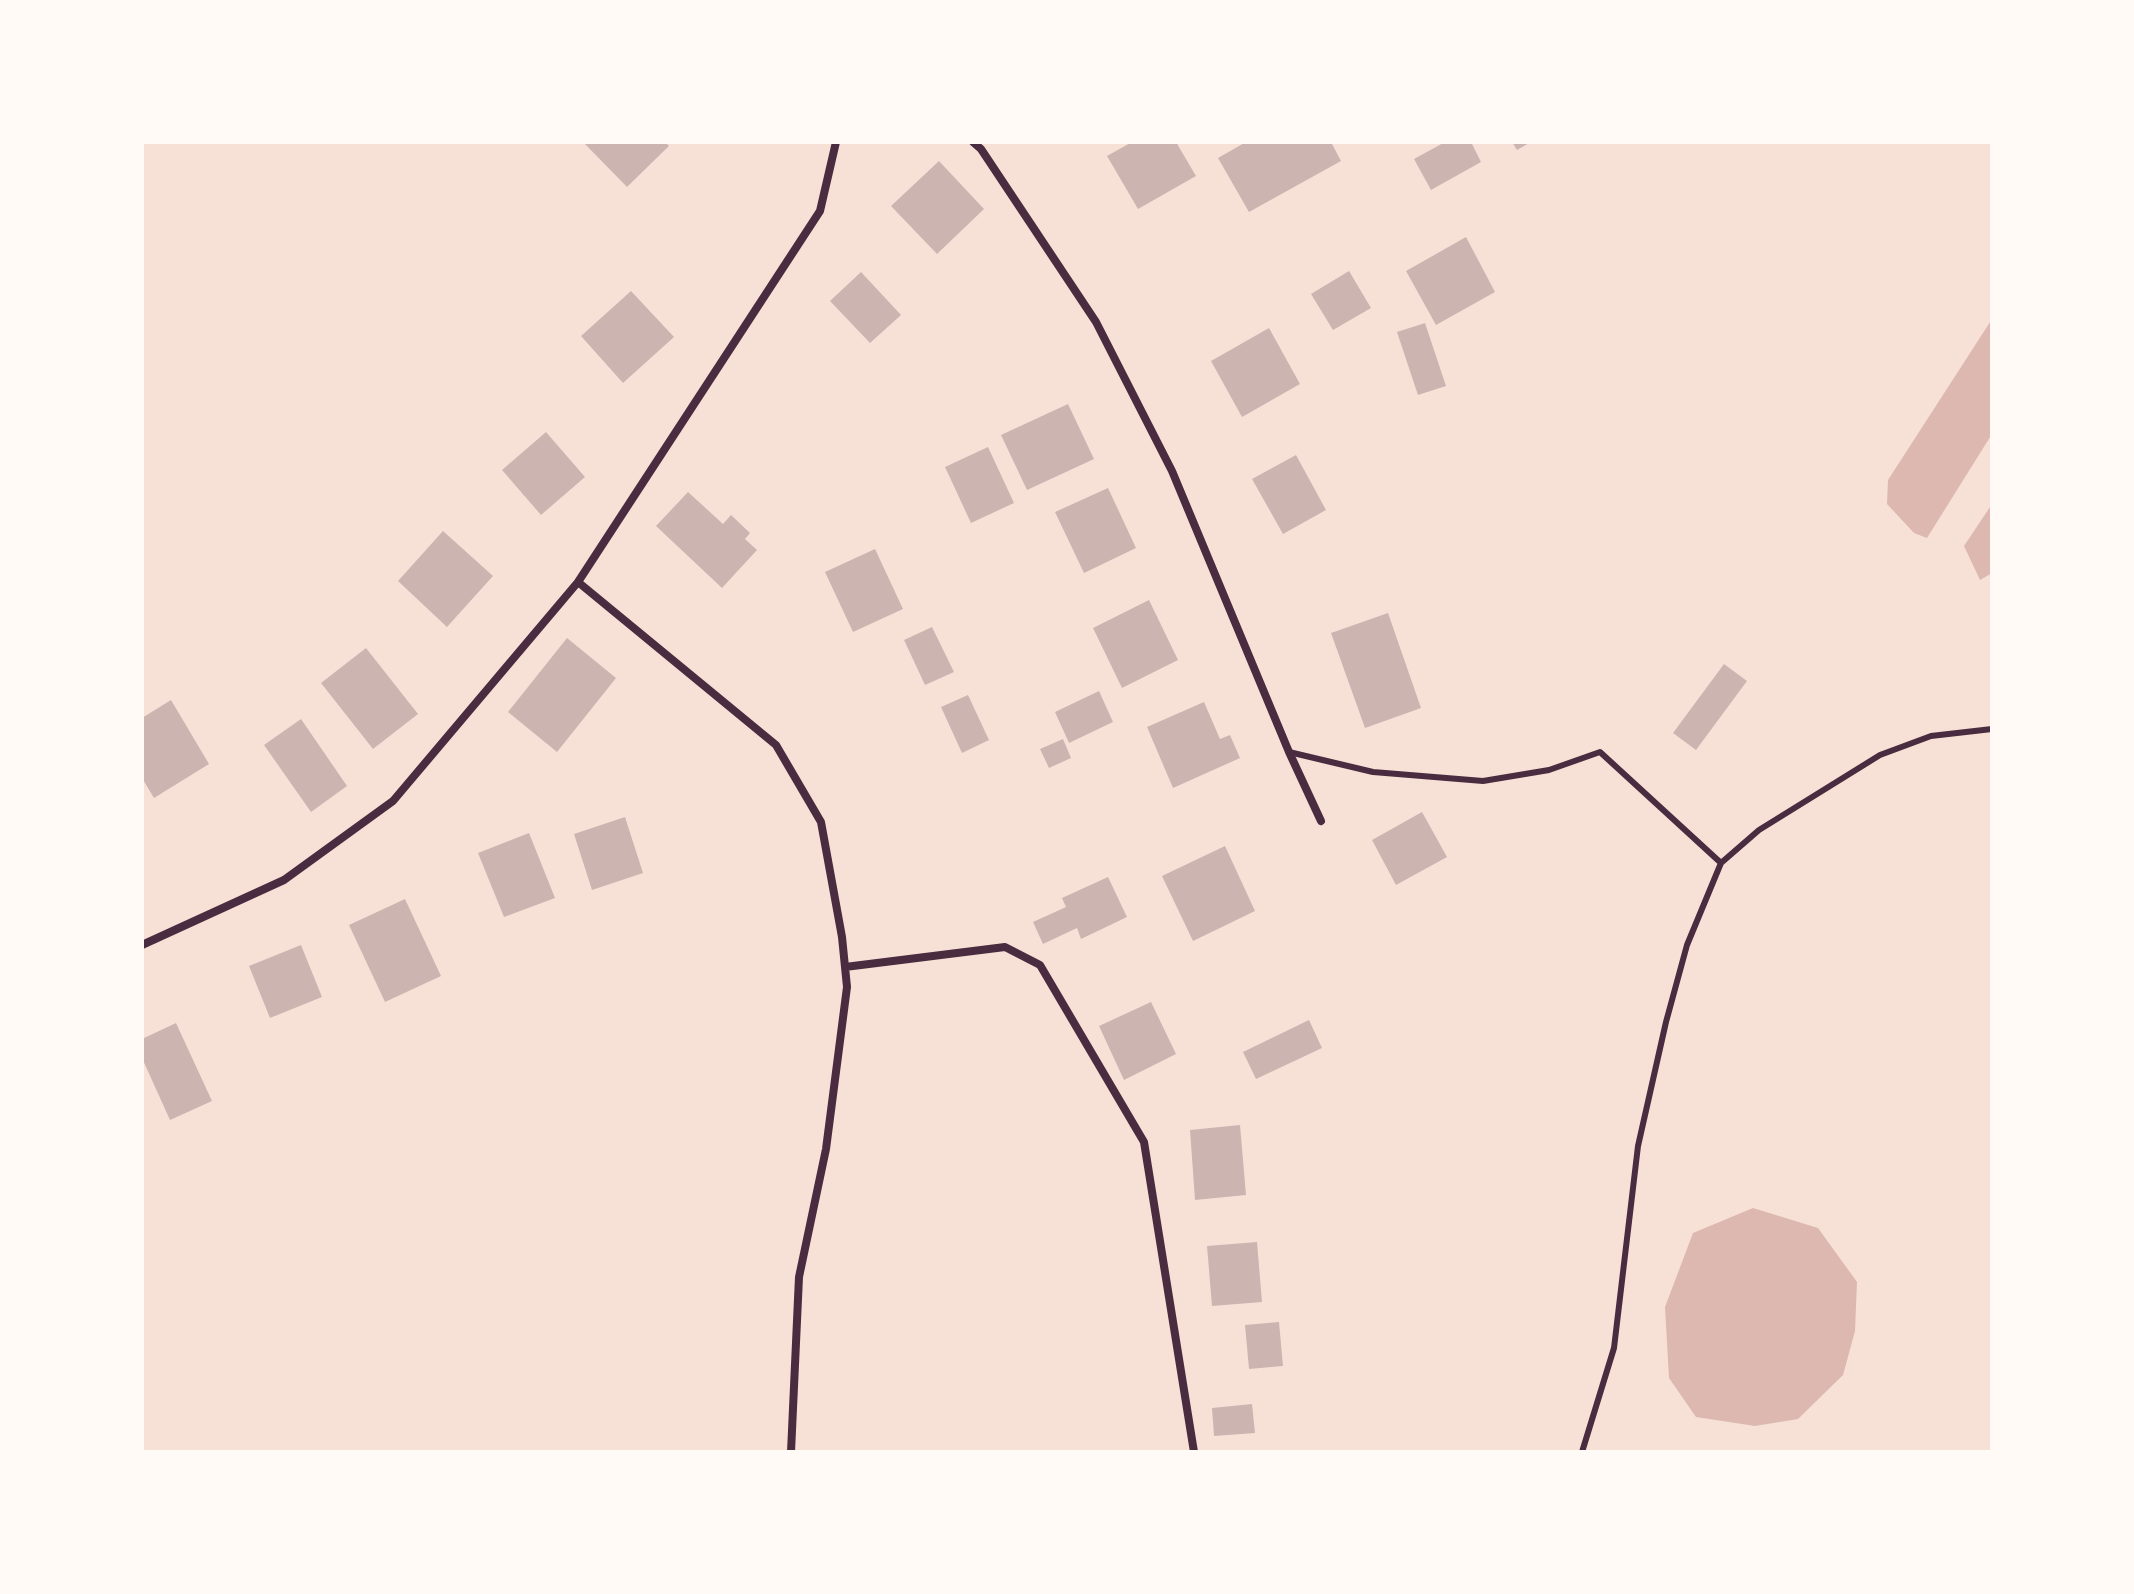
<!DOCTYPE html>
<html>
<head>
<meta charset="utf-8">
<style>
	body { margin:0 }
	#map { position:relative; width:2134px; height:1594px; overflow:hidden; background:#f7e1d7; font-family:Helvetica,sans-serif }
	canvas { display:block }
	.frame { position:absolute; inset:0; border:144px solid #fffaf5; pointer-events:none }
</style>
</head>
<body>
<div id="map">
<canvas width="2134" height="1594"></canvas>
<div class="frame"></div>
</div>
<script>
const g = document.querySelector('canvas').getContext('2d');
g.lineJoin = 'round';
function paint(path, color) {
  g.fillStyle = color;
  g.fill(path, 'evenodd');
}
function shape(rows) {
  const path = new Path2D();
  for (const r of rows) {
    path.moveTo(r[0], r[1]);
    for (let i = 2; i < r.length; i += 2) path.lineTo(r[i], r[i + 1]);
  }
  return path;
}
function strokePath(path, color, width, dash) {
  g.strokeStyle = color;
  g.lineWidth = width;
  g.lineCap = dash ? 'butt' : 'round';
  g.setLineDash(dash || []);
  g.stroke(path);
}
paint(shape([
	[1992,319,1992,434,1927,538,1914,533,1887,504,1888,480],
	[1992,504,1992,573,1980,580,1964,546],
	[1753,1208,1818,1228,1857,1282,1855,1331,1843,1375,1798,1419,1755,1426,1696,1417,1669,1378,1665,1307,1693,1233]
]), '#dcb8b0');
paint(shape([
	[583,142,665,142,669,146,627,187],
	[1132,142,1176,142,1196,176,1138,209,1107,156],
	[1246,142,1331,142,1341,161,1249,212,1218,158],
	[1445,142,1471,142,1481,162,1431,190,1414,159],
	[1512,142,1531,142,1517,150],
	[939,161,984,209,937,254,891,206],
	[1466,237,1495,292,1436,325,1406,271],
	[1349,271,1371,308,1333,330,1311,294],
	[861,272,901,315,870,343,830,301],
	[631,291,674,337,623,383,581,336],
	[1425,323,1446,386,1418,395,1397,332],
	[1269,328,1300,384,1242,417,1211,361],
	[1068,404,1094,459,1027,490,1001,435],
	[546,432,585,477,541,515,502,470],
	[988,447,1014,503,971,523,945,467],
	[1296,455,1326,510,1283,534,1252,479],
	[1108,488,1136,548,1084,573,1055,512],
	[688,492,723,524,731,515,750,533,745,539,757,550,722,588,656,526],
	[443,531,493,576,447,627,398,581],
	[875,549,903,609,853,632,825,572],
	[1149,600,1178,660,1122,688,1093,628],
	[1388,613,1421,708,1365,728,1331,633],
	[932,627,954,672,925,685,904,640],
	[567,638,616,678,557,752,508,712],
	[366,648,418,714,373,749,321,683],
	[1724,664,1747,681,1696,750,1673,733],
	[1099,691,1113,722,1069,743,1055,712],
	[968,695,989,740,962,753,941,707],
	[171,700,209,764,154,798,142,778,142,718],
	[1204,702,1220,739,1230,735,1240,758,1173,788,1147,727],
	[301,719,347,786,311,812,264,745],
	[1063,739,1071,758,1049,768,1040,749],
	[1422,812,1447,857,1396,885,1372,840],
	[625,817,643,873,592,890,574,834],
	[529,833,555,898,504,917,478,853],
	[1225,846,1255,911,1193,941,1162,876],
	[1108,877,1127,917,1081,939,1077,928,1043,944,1033,922,1066,907,1062,898],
	[405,899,441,976,385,1002,349,925],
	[301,945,322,997,270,1018,249,966],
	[1151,1002,1176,1054,1124,1080,1099,1026],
	[1309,1020,1322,1048,1256,1079,1243,1052],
	[176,1023,212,1101,170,1120,142,1058,142,1039],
	[1240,1125,1246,1195,1195,1200,1190,1130],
	[1257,1242,1262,1302,1212,1306,1207,1246],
	[1279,1322,1283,1366,1249,1369,1245,1325],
	[1252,1404,1255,1433,1214,1436,1212,1408]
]), '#ccb4b1');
strokePath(shape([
	[1289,752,1373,772,1483,781,1549,770,1600,752,1721,863,1759,830,1880,755,1931,736,1992,729],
	[1582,1452,1614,1348,1638,1146,1666,1022,1687,945,1721,863]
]), '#4a2c40', 6);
strokePath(shape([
	[973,142,981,149,1096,322,1172,471,1289,752,1321,821],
	[578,582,776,745,821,822,842,937,847,987,826,1149,799,1277,791,1452],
	[142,945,284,880,393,801,578,582,820,211,836,142],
	[845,967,1005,947,1040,965,1144,1142,1194,1452]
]), '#4a2c40', 8);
</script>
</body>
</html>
